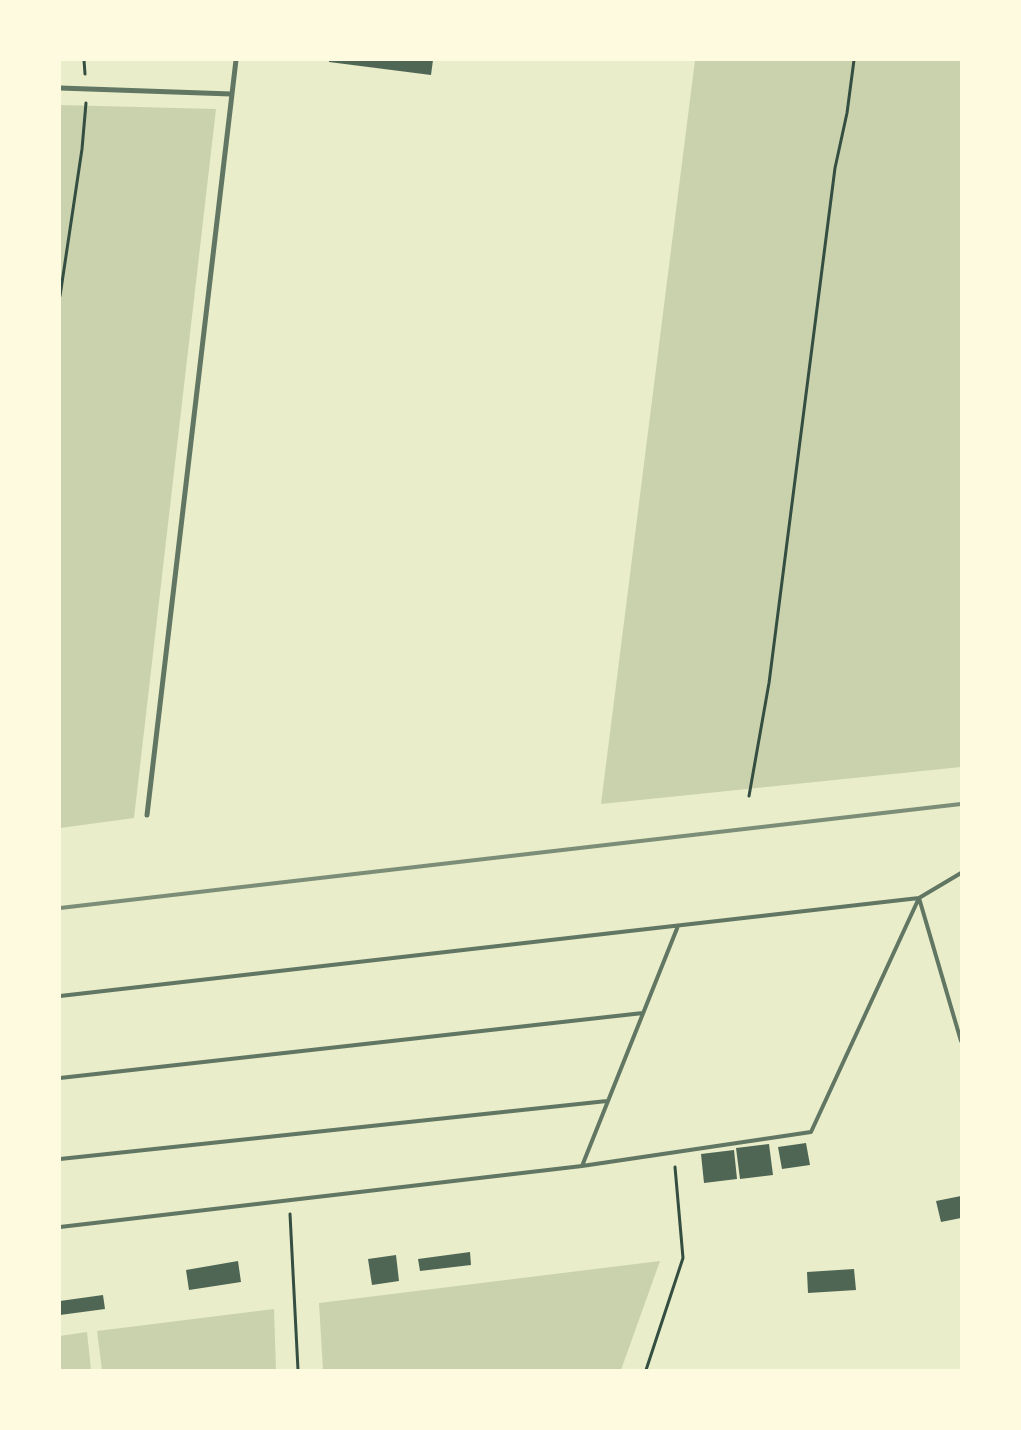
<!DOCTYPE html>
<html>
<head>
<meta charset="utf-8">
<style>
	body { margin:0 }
	#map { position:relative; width:1021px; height:1430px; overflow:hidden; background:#e9edc9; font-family:"Open Sans",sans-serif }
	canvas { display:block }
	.frame { position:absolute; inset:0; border:61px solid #fefae0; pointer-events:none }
</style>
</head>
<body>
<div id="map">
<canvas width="1021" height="1430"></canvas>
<div class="frame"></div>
</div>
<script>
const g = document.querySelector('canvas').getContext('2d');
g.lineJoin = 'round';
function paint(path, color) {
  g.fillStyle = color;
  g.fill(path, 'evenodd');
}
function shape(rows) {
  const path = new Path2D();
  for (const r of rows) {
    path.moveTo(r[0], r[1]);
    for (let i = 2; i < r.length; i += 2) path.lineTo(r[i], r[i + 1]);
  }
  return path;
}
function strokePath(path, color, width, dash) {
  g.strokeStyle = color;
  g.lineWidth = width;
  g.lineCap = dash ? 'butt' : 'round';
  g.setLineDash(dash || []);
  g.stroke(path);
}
paint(shape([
	[695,60,961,60,961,767,601,804],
	[60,105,216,109,134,818,60,828],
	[660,1261,621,1370,323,1370,319,1303],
	[274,1309,276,1370,102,1370,97,1331],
	[87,1332,91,1370,60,1370,60,1336]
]), '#cad2ad');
paint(shape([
	[329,60,433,60,431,75,329,62],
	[806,1143,810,1165,782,1169,778,1147],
	[769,1144,773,1175,740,1179,736,1148],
	[734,1150,737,1179,704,1183,701,1154],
	[961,1196,961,1218,941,1222,936,1201],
	[470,1252,471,1265,420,1271,418,1259],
	[396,1255,399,1281,372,1285,368,1259],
	[238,1261,241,1282,189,1290,186,1270],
	[854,1269,856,1290,808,1293,807,1272],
	[103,1295,105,1309,60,1315,60,1301]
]), '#4f6655');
strokePath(shape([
	[84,60,85,74],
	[60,296,82,149,86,103],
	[749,796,769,683,835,168,847,113,854,60],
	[290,1214,298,1370],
	[646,1370,683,1258,675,1167]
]), '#344e41', 3);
strokePath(shape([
	[60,996,919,898,961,873],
	[60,1078,643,1013],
	[60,1159,607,1101],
	[582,1166,678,926],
	[60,1227,582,1166,811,1132,919,898,961,1041]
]), '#617663', 4);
strokePath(shape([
	[60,88,231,94],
	[147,815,236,60]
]), '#617663', 5);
strokePath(shape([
	[60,908,961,804]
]), '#7c8e77', 4);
</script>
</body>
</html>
